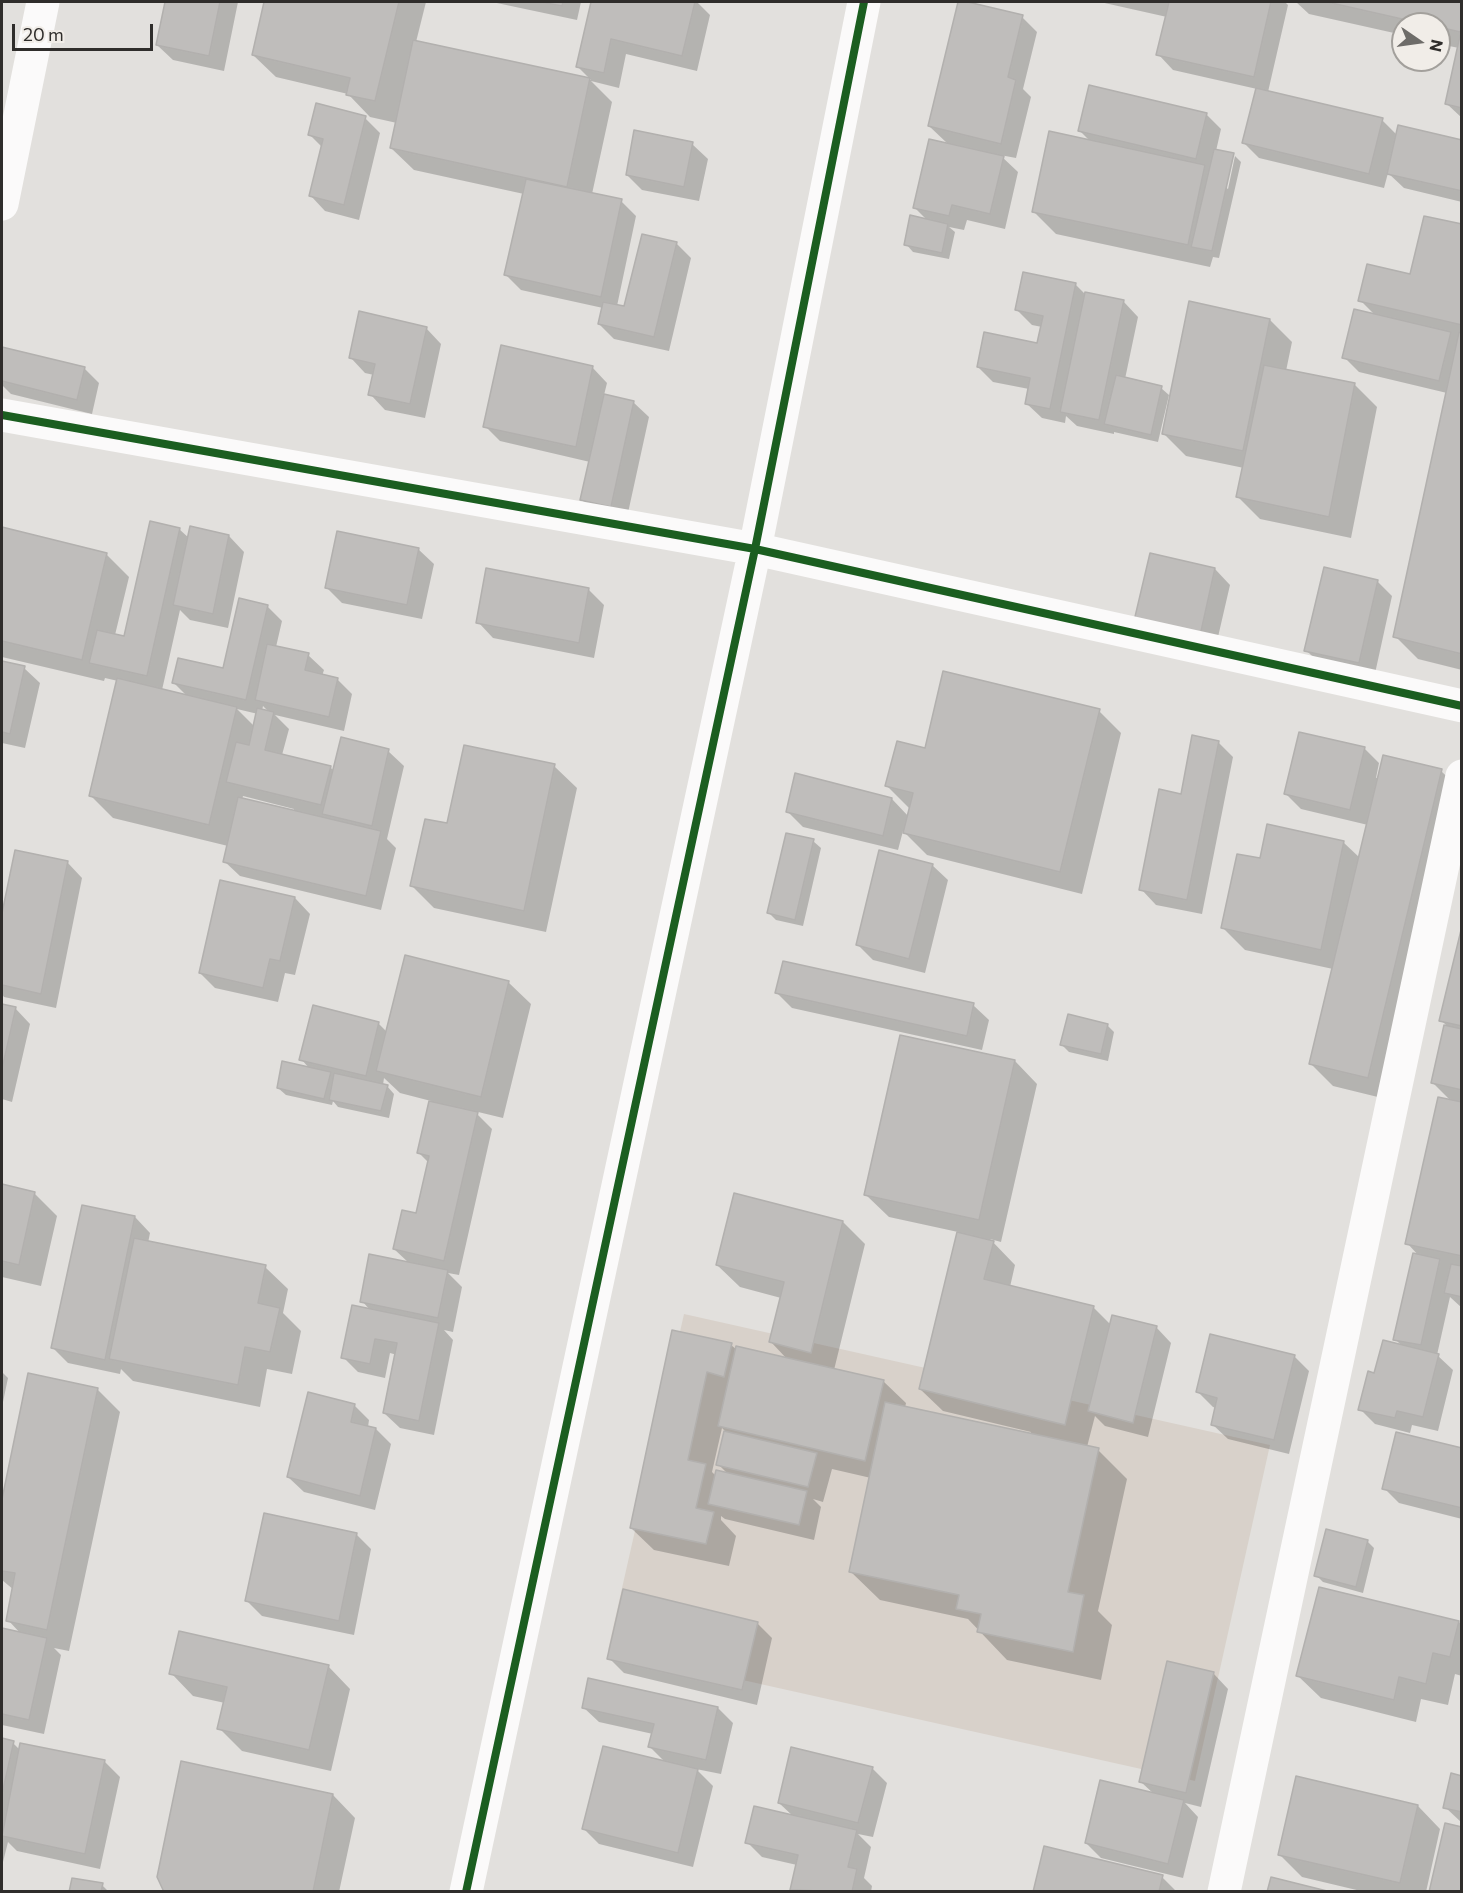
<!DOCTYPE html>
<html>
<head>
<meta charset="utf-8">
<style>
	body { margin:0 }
	#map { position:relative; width:1463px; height:1893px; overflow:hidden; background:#e2e0dd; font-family:Commissioner,sans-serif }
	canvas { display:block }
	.frame { position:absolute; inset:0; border:3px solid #2f2d2b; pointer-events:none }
	.north { position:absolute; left:1391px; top:12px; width:60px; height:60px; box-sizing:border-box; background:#f1ede8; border:2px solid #a3a09c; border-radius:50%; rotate:103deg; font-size:16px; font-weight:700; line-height:24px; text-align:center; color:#2f2d2b }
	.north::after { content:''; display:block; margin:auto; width:21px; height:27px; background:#6e6c69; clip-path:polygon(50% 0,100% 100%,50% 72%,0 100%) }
	.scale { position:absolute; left:12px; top:24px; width:141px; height:27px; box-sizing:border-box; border:3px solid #2f2d2b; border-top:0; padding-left:8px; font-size:18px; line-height:21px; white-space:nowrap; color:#2f2d2b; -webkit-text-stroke:4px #f1ede8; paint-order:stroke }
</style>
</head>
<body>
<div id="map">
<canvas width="1463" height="1893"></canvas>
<div class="frame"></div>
<div class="north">N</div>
<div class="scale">20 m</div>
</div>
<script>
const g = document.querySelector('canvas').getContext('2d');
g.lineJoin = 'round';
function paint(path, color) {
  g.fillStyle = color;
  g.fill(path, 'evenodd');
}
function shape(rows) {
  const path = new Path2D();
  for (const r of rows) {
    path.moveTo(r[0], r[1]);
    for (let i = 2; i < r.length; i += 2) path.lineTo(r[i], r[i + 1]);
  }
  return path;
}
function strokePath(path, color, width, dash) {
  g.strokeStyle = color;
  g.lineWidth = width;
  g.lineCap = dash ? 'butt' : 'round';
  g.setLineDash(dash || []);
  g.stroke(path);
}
paint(shape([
	[684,1314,1270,1445,1195,1781,608,1650]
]), '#d8d1ca');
paint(shape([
	[166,2,238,2,224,71,173,60,157,45],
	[266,2,426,2,416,42,591,80,577,66,592,2,697,2,710,15,697,71,626,54,619,88,591,81,612,102,592,194,621,201,636,216,617,306,625,308,676,243,691,258,669,351,614,339,599,324,603,308,521,290,506,275,524,194,414,170,391,148,397,123,370,117,348,94,276,77,253,55],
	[492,2,581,2,577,20],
	[959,2,1022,17,1037,32,1023,89,1031,97,1016,158,1000,155,1018,172,1005,229,967,220,964,230,949,227,955,232,949,259,913,252,906,244,928,221,914,207,948,144,929,126],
	[1100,2,1285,2,1288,5,1268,92,1382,120,1397,135,1462,141,1462,202,1404,188,1388,173,1384,188,1259,158,1244,143,1257,89,1173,70,1158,54,1167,17],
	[1296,2,1462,2,1462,118,1447,104,1459,48,1439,44,1439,24,1403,24,1403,35,1309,14],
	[1206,114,1221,129,1216,151,1225,187,1228,189,1235,156,1241,162,1219,258,1213,257,1210,267,1056,234,1034,212,1091,142,1080,131],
	[365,118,380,133,359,220,325,211,310,195,323,148,309,134],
	[692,144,708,159,699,201,642,190,627,175],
	[1462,226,1462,670,1418,659,1395,636,1447,393,1359,372,1344,357,1375,315,1360,300,1411,275],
	[1075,284,1086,295,1123,301,1138,317,1125,379,1161,388,1169,395,1158,442,1114,432,1114,434,1077,426,1066,416,1065,423,1042,418,1026,403,1029,389,993,382,978,367,1038,345,1042,327,1032,325,1017,310],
	[1270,320,1292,342,1286,371,1355,385,1377,407,1351,538,1260,519,1238,497,1244,468,1186,456,1164,434],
	[426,328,441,344,425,418,385,410,370,394,374,375,365,373,350,357],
	[3,349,84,368,99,383,92,414,11,394,2,385],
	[592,367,607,383,604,395,633,402,649,417,626,522,597,515,582,500,590,462,500,441,485,426],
	[191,528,229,536,244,552,228,628,190,620,180,610,162,690,188,697,174,683,224,670,267,606,282,621,276,647,308,655,324,670,322,676,337,679,352,694,344,731,275,715,289,729,282,755,330,767,334,771,388,751,404,766,387,839,396,848,381,910,240,876,224,861,228,846,113,818,91,796,118,681,105,678,104,681,2,657,2,529,106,554,129,577,115,635,125,637,179,529,189,538],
	[263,706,270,713,262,711],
	[237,709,258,714,255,727],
	[243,796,294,809,293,812,242,800],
	[418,549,434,564,422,619,342,603,327,588],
	[1215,569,1230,585,1215,650,1151,636],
	[1377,581,1392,596,1374,678,1321,665,1306,650],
	[589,590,604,605,594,658,493,638,478,622],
	[2,663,24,668,40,683,25,748,2,743],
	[1099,711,1121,733,1082,894,927,855,903,831,898,850,803,827,788,812,892,799,909,817,909,808,887,786,926,750],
	[1218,742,1233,757,1202,914,1156,905,1141,889,1182,795],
	[1364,748,1379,763,1376,778,1441,771,1462,791,1390,1100,1333,1086,1311,1064,1333,969,1245,950,1222,927,1261,860,1343,842,1360,858,1368,825,1301,809,1286,794],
	[554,766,577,788,546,932,434,908,412,886,448,825],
	[813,841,821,848,803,926,776,920,769,913],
	[16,852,67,862,82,878,56,1008,4,997,2,994,2,921],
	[932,865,948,880,925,973,873,960,858,945],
	[295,898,310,914,295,975,285,973,278,1002,215,988,200,973],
	[1462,933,1462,1308,1450,1297,1437,1355,1453,1370,1438,1431,1412,1425,1410,1433,1375,1424,1360,1409,1376,1375,1402,1346,1395,1339,1419,1256,1407,1243,1451,1101,1433,1083,1446,1025,1441,1020],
	[508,982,531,1004,503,1118,474,1111,492,1129,459,1275,448,1273,462,1287,453,1332,444,1330,453,1340,434,1435,400,1428,384,1413,397,1355,390,1353,385,1378,358,1372,343,1357,371,1311,362,1301,410,1264,394,1249,417,1215,429,1163,419,1153,431,1101,400,1093,384,1078,383,1085,387,1086,394,1094,389,1118,338,1107,333,1101,332,1105,286,1095,278,1088,310,1069,301,1059,378,1023,387,1032],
	[777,993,973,1005,989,1020,982,1050,792,1008],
	[2,1005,15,1008,30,1024,12,1102,2,1099],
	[1107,1025,1114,1032,1108,1061,1069,1052,1062,1045],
	[901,1036,1015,1061,1037,1084,1001,1242,990,1239,1015,1265,1010,1287,1093,1307,1111,1325,1156,1327,1171,1343,1148,1437,1105,1426,1095,1416,1087,1447,1098,1450,1127,1479,1098,1611,1112,1625,1101,1680,1007,1660,968,1619,880,1600,851,1572,871,1478,832,1469,823,1502,813,1499,821,1507,814,1540,725,1519,721,1516,721,1520,736,1536,729,1566,654,1550,631,1528,673,1332,731,1345,737,1350,787,1359,771,1342,781,1298,740,1287,717,1265,843,1222,865,1244,834,1370,883,1381,906,1403,905,1408,1030,1435,1031,1432,943,1411,920,1389,958,1232,889,1217,866,1195],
	[722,1428,725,1431,718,1464,728,1474,716,1476,712,1472],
	[2,1186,35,1194,57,1216,41,1286,2,1277],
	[135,1217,150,1233,148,1243,265,1267,288,1289,283,1313,301,1331,292,1374,267,1369,260,1407,133,1381,121,1369,120,1374,68,1363,53,1348],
	[1294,1356,1309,1371,1289,1454,1228,1439,1212,1424,1216,1408,1213,1407,1198,1392],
	[2,1372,8,1378,3,1402,2,1402],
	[29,1375,97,1389,120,1412,69,1651,54,1648,61,1655,44,1734,2,1725,2,1630,21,1634,8,1620,14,1590,2,1580,2,1506],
	[354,1405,369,1420,368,1427,376,1429,391,1444,375,1510,304,1492,288,1477],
	[1462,1450,1462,1519,1399,1503,1384,1488],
	[356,1534,371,1549,354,1635,262,1616,247,1601],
	[1367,1541,1374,1548,1363,1593,1323,1582,1316,1575],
	[1459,1622,1462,1625,1462,1676,1455,1674,1448,1705,1421,1699,1416,1722,1321,1698,1298,1676],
	[757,1623,772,1638,757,1705,624,1673,609,1658],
	[328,1666,350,1689,331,1771,242,1751,219,1728,225,1703,193,1696,171,1673],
	[1213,1673,1228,1689,1201,1807,1185,1803,1198,1817,1183,1878,1101,1858,1086,1843,1154,1794,1141,1782],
	[583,1707,718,1708,733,1723,721,1774,696,1769,713,1786,693,1867,599,1844,584,1829,665,1762,650,1747,653,1734,599,1722],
	[2,1740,13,1743,20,1750,21,1744,105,1762,120,1777,100,1869,17,1851,8,1842,2,1866],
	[872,1768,887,1783,873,1837,858,1834,871,1847,864,1878,872,1886,871,1892,793,1892,791,1889,797,1865,762,1857,747,1842,794,1817,779,1803],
	[1462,1777,1462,1823,1445,1807],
	[1297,1778,1418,1806,1440,1829,1426,1892,1365,1892,1302,1877,1279,1854],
	[333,1795,355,1818,339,1892,165,1892],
	[1162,1877,1177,1892,1035,1892],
	[102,1885,109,1892,71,1892]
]), '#0003');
const building = shape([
	[165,2,220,2,209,56,156,45,165,2],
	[264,2,399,2,375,101,346,95,350,78,252,55,264,2],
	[541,2,563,2,562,6,541,2],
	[591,2,695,2,682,56,611,39,604,73,576,67,591,2],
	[958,2,968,2,1023,15,1008,77,1016,80,1001,144,928,126,958,2],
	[1169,2,1271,2,1254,77,1156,55,1169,2],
	[1327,2,1462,2,1462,27,1460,32,1439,27,1439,24,1424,24,1327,2],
	[1461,31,1462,31,1462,108,1445,104,1461,31],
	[413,40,590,78,567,187,390,148,413,40],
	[1089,85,1207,113,1196,159,1078,131,1089,85],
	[1256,88,1383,118,1369,174,1242,143,1256,88],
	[316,103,366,116,344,205,309,196,323,139,308,135,316,103],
	[1398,125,1462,140,1462,191,1387,174,1398,125],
	[634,130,693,142,684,187,626,175,634,130],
	[1049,131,1205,165,1188,245,1032,212,1049,131],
	[929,139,1004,156,990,214,952,205,949,216,913,208,929,139],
	[1214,149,1234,153,1212,251,1191,247,1214,149],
	[526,179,622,199,601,297,504,275,526,179],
	[910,215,948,224,942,253,904,245,910,215],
	[1424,216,1462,224,1462,325,1358,301,1367,264,1410,274,1424,216],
	[642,234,677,242,654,337,598,324,603,302,624,306,642,234],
	[1023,272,1076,283,1050,409,1025,404,1030,378,977,367,984,332,1037,343,1043,316,1015,310,1023,272],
	[1085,292,1124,300,1099,420,1060,412,1085,292],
	[1189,301,1270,319,1243,451,1162,434,1189,301],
	[1354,309,1451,332,1439,381,1342,358,1354,309],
	[359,311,427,327,410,404,368,395,375,364,349,358,359,311],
	[1459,332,1462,333,1462,654,1393,637,1459,332],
	[501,345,593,366,576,447,483,427,501,345],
	[2,347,85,367,77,400,2,381,2,347],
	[1264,365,1355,383,1329,517,1236,497,1264,365],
	[1116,375,1162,386,1151,435,1104,424,1116,375],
	[604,394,634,401,611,507,580,500,604,394],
	[150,521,180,528,147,676,89,663,97,630,124,636,150,521],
	[190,526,229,535,213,614,173,605,190,526],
	[2,527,107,553,82,660,2,641,2,527],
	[337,531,419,548,407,605,325,588,337,531],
	[1150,553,1215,568,1200,636,1134,621,1150,553],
	[1324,567,1378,580,1359,663,1304,651,1324,567],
	[486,568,589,588,579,643,476,623,486,568],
	[239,598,268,605,246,700,172,683,178,658,223,668,239,598],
	[267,644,309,653,305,670,338,678,329,717,255,700,267,644],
	[2,661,25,666,10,734,2,732,2,661],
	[943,671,1100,709,1060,872,903,833,913,793,885,786,897,741,925,748,943,671],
	[117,678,237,707,209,825,89,796,117,678],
	[257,708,274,712,265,750,331,766,321,805,226,782,236,742,249,745,257,708],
	[1299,732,1365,747,1350,810,1284,794,1299,732],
	[1192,735,1219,741,1187,900,1139,890,1159,789,1181,794,1192,735],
	[341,737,389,749,372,826,322,814,341,737],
	[464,745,555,764,524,911,410,886,425,819,447,823,464,745],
	[1383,755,1442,769,1368,1078,1309,1064,1383,755],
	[795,773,892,798,883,836,786,812,795,773],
	[238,797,381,831,366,896,223,862,238,797],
	[1267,824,1344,841,1321,950,1221,928,1237,854,1260,858,1267,824],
	[786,833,814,839,795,920,767,913,786,833],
	[15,850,68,861,41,994,2,985,2,913,15,850],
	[879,850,933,864,909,959,856,945,879,850],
	[220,880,295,897,280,961,270,959,263,988,199,973,220,880],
	[1462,926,1462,1026,1439,1021,1462,926],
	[405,955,509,981,481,1097,376,1071,405,955],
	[783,961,974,1003,967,1036,775,993,783,961],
	[2,1004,16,1007,2,1069,2,1004],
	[313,1005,379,1022,366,1076,299,1060,313,1005],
	[1068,1014,1108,1024,1101,1054,1060,1045,1068,1014],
	[1444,1025,1462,1029,1462,1090,1431,1083,1444,1025],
	[900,1035,1015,1060,979,1220,864,1195,900,1035],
	[282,1061,331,1072,324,1099,277,1088,282,1061],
	[334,1073,388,1085,381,1111,329,1100,334,1073],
	[1438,1097,1462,1102,1462,1256,1405,1244,1438,1097],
	[429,1101,478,1112,444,1261,393,1249,402,1210,416,1213,429,1156,417,1153,429,1101],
	[2,1184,35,1192,19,1265,2,1261,2,1184],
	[734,1193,843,1221,811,1353,769,1342,784,1282,716,1265,734,1193],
	[82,1205,135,1216,105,1360,51,1348,82,1205],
	[957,1232,994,1241,984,1279,1094,1306,1065,1425,919,1389,957,1232],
	[134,1238,266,1265,258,1303,280,1308,270,1352,245,1347,238,1385,109,1359,134,1238],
	[1413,1253,1440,1259,1421,1345,1393,1340,1413,1253],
	[369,1254,448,1270,438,1318,360,1302,369,1254],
	[1451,1264,1462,1266,1462,1297,1444,1293,1451,1264],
	[352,1305,439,1323,419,1421,383,1413,397,1343,375,1339,370,1364,341,1358,352,1305],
	[1112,1315,1157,1326,1133,1423,1088,1411,1112,1315],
	[672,1330,732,1343,724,1377,707,1372,688,1460,706,1464,696,1508,714,1512,706,1544,630,1528,672,1330],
	[1210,1334,1295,1355,1274,1440,1211,1425,1217,1398,1196,1392,1210,1334],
	[1383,1340,1439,1354,1423,1417,1397,1411,1395,1418,1358,1410,1368,1371,1374,1373,1383,1340],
	[736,1346,884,1380,865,1461,718,1426,736,1346],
	[28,1373,98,1388,47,1630,6,1621,15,1573,2,1571,2,1499,28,1373],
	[308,1392,355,1404,351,1422,376,1428,360,1496,287,1477,308,1392],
	[885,1402,1099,1448,1068,1592,1084,1595,1073,1652,977,1632,981,1614,956,1609,959,1595,849,1572,885,1402],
	[724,1431,817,1453,808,1487,716,1465,724,1431],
	[1396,1432,1462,1448,1462,1508,1382,1489,1396,1432],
	[716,1470,807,1491,799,1525,708,1504,716,1470],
	[264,1513,357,1533,339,1621,245,1601,264,1513],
	[1326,1529,1368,1540,1356,1587,1314,1576,1326,1529],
	[1319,1587,1459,1621,1450,1657,1433,1653,1426,1684,1399,1677,1394,1700,1296,1676,1319,1587],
	[623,1589,758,1622,742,1690,607,1659,623,1589],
	[2,1628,47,1638,29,1720,2,1714,2,1628],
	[179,1631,329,1665,309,1750,217,1729,227,1687,169,1674,179,1631],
	[1167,1661,1214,1672,1186,1793,1139,1782,1167,1661],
	[588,1678,718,1707,706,1760,648,1747,654,1724,582,1708,588,1678],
	[2,1738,14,1741,2,1794,2,1738],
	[20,1743,105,1760,85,1854,2,1836,20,1743],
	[603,1746,698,1769,678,1853,582,1829,603,1746],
	[791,1747,873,1767,858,1823,778,1803,791,1747],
	[181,1761,333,1794,313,1892,164,1892,157,1877,181,1761],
	[1451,1773,1462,1776,1462,1812,1443,1808,1451,1773],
	[1296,1776,1418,1805,1400,1883,1278,1855,1296,1776],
	[1100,1780,1184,1800,1168,1864,1085,1843,1100,1780],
	[754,1806,857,1830,848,1867,857,1869,852,1892,790,1890,798,1855,745,1843,754,1806],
	[1445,1823,1462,1827,1462,1892,1429,1892,1445,1823],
	[1044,1846,1163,1875,1159,1892,1033,1892,1044,1846],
	[1271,1877,1331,1892,1267,1892,1271,1877],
	[72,1878,103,1883,101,1892,69,1892,72,1878]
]);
paint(building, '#bfbdbb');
strokePath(building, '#b2b0ae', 1.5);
strokePath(shape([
	[2,204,43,2],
	[2,415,755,549,1462,706],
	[466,1892,755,549,864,2],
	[1224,1892,1462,776]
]), '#fbfafa', 33);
strokePath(shape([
	[2,415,755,549,1462,706],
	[466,1892,755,549,864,2]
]), '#1b5e20', 8);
</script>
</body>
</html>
